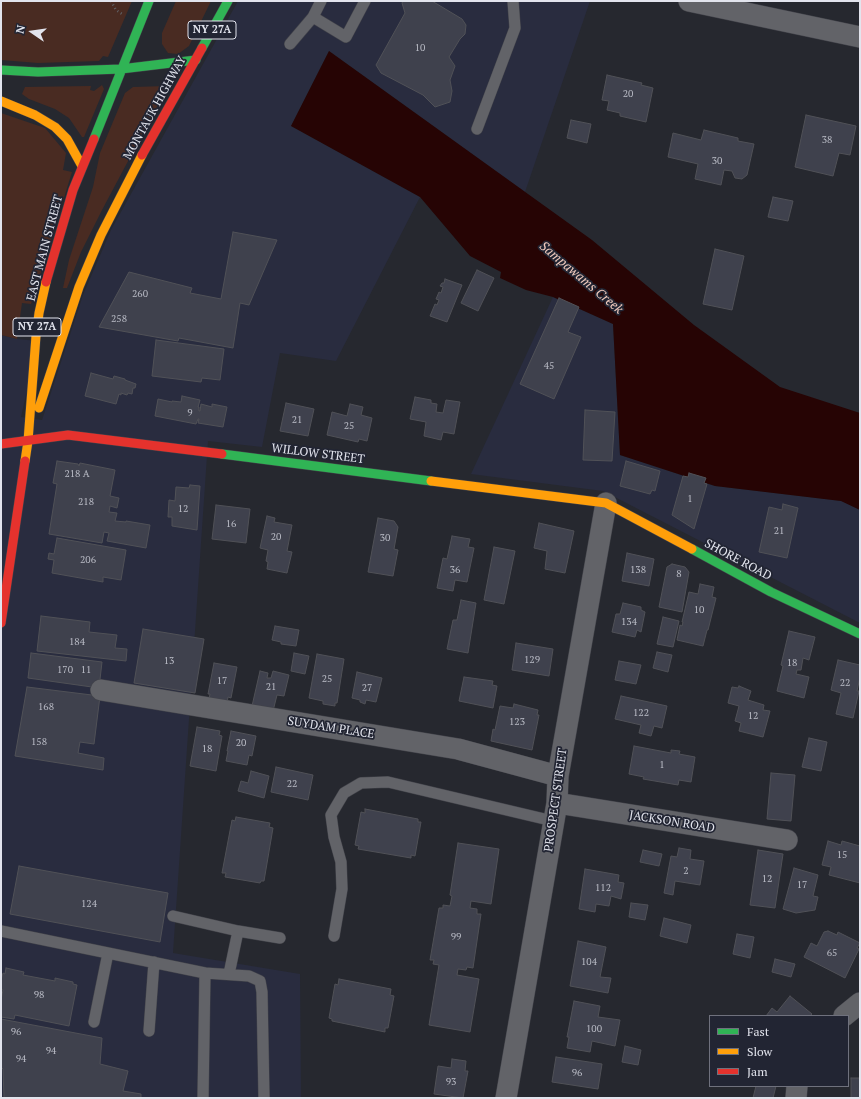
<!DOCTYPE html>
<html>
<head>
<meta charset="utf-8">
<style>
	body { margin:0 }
	#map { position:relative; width:861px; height:1099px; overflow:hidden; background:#26282f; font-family:"PT Serif",serif }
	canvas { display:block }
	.frame { position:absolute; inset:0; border:2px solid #e2e4ed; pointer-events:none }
	.legend { position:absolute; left:709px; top:1015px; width:140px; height:72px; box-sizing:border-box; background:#222533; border:1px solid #6f717d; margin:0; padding:5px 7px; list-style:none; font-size:12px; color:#e2e4ed }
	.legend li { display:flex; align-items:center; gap:8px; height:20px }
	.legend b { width:20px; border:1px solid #6f717d }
	.north { position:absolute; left:12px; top:12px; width:40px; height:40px; -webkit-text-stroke:3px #222533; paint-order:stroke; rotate:283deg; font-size:11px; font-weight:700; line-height:16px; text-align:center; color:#e2e4ed }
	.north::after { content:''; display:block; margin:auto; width:14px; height:18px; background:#e2e4ed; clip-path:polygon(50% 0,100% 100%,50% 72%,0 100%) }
</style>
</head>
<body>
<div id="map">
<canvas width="861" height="1099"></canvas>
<div class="frame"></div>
<ul class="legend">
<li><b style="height:5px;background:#30b455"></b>Fast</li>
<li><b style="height:5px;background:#ff9f0a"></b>Slow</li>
<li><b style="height:5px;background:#e5322d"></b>Jam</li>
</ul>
<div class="north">N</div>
</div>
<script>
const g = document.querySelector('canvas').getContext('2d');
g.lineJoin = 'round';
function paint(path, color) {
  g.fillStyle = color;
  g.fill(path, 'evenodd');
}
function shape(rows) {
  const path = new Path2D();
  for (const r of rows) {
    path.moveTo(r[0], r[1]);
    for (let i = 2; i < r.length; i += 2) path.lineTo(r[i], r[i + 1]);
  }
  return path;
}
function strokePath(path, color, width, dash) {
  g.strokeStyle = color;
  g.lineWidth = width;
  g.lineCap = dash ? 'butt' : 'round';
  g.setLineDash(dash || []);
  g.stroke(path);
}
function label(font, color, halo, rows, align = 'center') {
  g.font = font + ' "PT Serif",serif';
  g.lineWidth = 3.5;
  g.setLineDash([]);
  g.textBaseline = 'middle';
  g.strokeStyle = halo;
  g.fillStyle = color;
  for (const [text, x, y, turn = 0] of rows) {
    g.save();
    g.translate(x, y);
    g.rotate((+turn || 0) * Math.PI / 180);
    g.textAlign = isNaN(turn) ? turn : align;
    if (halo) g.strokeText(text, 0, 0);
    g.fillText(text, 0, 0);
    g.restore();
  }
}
paint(shape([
	[238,1,590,1,525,192,329,51,291,126,420,197,336,361,280,353,262,447,208,441,173,953,300,974,301,1098,1,1098,1,335,17,339,38,341,21,417,42,420,83,295,111,230],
	[553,297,613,324,620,455,715,486,842,501,860,510,860,623,603,491,471,474]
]), '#292c3f');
paint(shape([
	[1,1,132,1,108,57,103,56,99,61,38,63,1,60],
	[176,1,211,1,189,46,178,54,168,53,162,44,162,33],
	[102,85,104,89,84,137,82,137,69,118,55,109,29,99,22,94,25,87,91,86,90,90,94,91],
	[168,86,102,210,81,252,67,288,63,288,69,260,93,187,100,153,125,93,133,87],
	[1,113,45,128,66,153,63,170,72,172,31,304,22,303,17,339,1,335]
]), '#492b22');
paint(shape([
	[329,51,592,240,694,325,780,387,860,413,860,510,841,501,715,486,620,455,613,324,553,297,526,290,500,278,501,272,470,256,420,197,291,126]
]), '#260404');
const building = shape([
	[403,1,432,1,462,19,466,25,465,34,460,39,449,57,455,66,450,80,452,91,450,102,435,107,423,95,381,73,376,65,405,13,402,3,403,1],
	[607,75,642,83,641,85,653,88,646,122,620,116,620,113,607,110,609,101,602,100,607,75],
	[806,115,856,126,850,155,839,153,833,176,795,167,806,115],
	[571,120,591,124,587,143,567,138,571,120],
	[704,130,738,138,738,141,754,144,747,175,742,179,735,178,732,171,724,170,721,185,695,179,698,164,668,157,673,133,701,140,704,130],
	[773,197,793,201,788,221,768,217,773,197],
	[233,232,277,240,249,305,240,303,233,348,179,338,178,341,99,327,129,272,192,288,190,293,221,299,233,232],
	[715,249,744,256,732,310,703,304,715,249],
	[477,270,494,278,478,311,461,303,477,270],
	[445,279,462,285,447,322,430,316,435,304,437,305,439,300,436,299,439,292,441,293,443,287,440,286,442,283,444,283,445,279],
	[559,298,579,307,568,332,581,337,554,399,520,384,559,298],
	[156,340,224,349,220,380,202,378,201,382,152,376,156,340],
	[91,373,113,379,114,376,125,379,125,380,136,384,135,388,133,388,132,394,128,393,127,395,121,393,121,395,119,394,116,404,85,396,91,373],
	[182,396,200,400,198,407,199,407,199,411,200,411,201,404,212,407,212,404,227,407,223,427,198,423,199,419,198,419,196,424,155,416,158,399,172,402,172,401,181,402,182,396],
	[415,397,431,400,431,403,437,404,436,412,443,413,446,400,460,402,454,434,443,432,441,440,424,436,426,422,410,419,415,397],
	[286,403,314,409,308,436,280,431,286,403],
	[350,404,363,407,361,415,372,418,367,441,359,439,358,442,327,435,332,412,347,416,350,404],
	[585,410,615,412,612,461,583,460,585,410],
	[57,461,78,464,79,466,80,463,115,470,110,496,119,498,117,508,110,506,109,512,117,513,115,521,126,522,126,521,150,525,146,548,107,541,109,533,104,532,102,543,49,534,57,484,53,483,57,461],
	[626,461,660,471,655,491,652,490,650,494,620,486,626,461],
	[689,473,706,478,704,483,707,484,694,529,672,515,683,476,688,477,689,473],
	[190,485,200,486,197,530,172,526,172,517,168,517,169,500,175,501,176,487,189,488,190,485],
	[783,504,798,508,787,558,759,552,769,507,782,510,783,504],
	[216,505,250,509,246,543,212,539,216,505],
	[267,516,275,518,274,522,292,525,287,551,292,552,287,573,267,569,268,562,266,561,268,550,260,548,267,516],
	[378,518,394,521,398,527,394,549,398,550,393,576,368,572,378,518],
	[539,523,574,531,565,573,545,569,547,551,534,548,539,523],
	[452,536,470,539,468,547,474,548,467,582,455,580,453,591,437,588,443,558,447,559,452,536],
	[57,538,126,550,121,580,103,577,103,582,52,573,54,560,48,559,49,553,54,554,57,538],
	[494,547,515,551,504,604,484,600,494,547],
	[627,553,654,559,649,586,622,581,627,553],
	[672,564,685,567,689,572,682,612,659,607,667,567,672,564],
	[700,584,714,587,712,597,716,598,708,630,707,630,703,646,677,640,680,625,682,626,683,622,682,622,689,592,698,594,700,584],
	[461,600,476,603,468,653,447,649,453,620,457,620,461,600],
	[623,603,641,607,641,610,645,612,641,632,637,630,635,637,612,632,616,614,620,614,623,603],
	[41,616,90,622,89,632,117,635,115,648,127,649,126,661,37,651,41,616],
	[663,617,679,621,673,647,657,644,663,617],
	[275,626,299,630,296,646,281,644,281,642,272,640,275,626],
	[143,629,204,639,195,693,134,683,143,629],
	[789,631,815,637,809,660,803,658,801,670,797,670,796,674,809,677,804,698,777,691,783,666,781,665,789,631],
	[516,643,553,649,549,676,512,670,516,643],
	[657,652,672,655,668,672,653,668,657,652],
	[31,653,102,662,99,688,28,678,31,653],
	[294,653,309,656,305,674,291,671,294,653],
	[317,654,344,659,337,703,335,703,335,706,323,704,323,701,309,698,317,654],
	[838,660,860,665,860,677,857,691,859,691,853,718,836,714,841,693,831,690,838,660],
	[619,661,641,665,636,684,615,680,619,661],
	[214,663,237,667,231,698,228,697,227,703,209,699,210,694,208,694,214,663],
	[260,671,268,673,267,678,271,678,273,671,289,675,284,696,277,695,273,711,252,706,260,671],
	[357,672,382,678,376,702,366,700,365,704,360,702,360,700,352,698,357,672],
	[464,677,493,681,492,685,497,686,493,708,459,701,464,677],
	[739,686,751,691,748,700,764,705,763,710,770,711,763,737,739,731,741,723,735,721,739,706,728,703,732,687,738,688,739,686],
	[27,687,100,696,94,744,80,742,78,753,104,758,103,770,15,756,27,687],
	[621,696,667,706,662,728,654,726,651,736,639,733,641,725,615,719,621,696],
	[514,704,538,710,537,715,539,715,532,750,491,741,493,729,495,730,500,706,513,708,514,704],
	[197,727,220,731,219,735,222,736,216,771,190,766,197,727],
	[231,731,256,736,252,756,249,755,247,765,226,761,228,751,227,751,231,731],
	[809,738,827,742,821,771,802,767,809,738],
	[634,746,671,753,671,750,680,751,679,754,695,757,691,782,679,780,678,785,643,779,644,777,629,774,634,746],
	[276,767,313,775,308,800,271,792,276,767],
	[251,771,269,776,264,798,238,791,241,781,248,783,251,771],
	[771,773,795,775,791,821,767,819,771,773],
	[365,809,418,819,418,822,421,822,415,856,411,855,411,858,358,849,359,846,355,845,361,812,365,813,365,809],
	[236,817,270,823,269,827,273,828,264,881,261,881,260,883,225,877,226,873,222,873,232,820,235,821,236,817],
	[828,841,841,845,842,841,860,846,860,883,829,875,831,867,822,865,828,841],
	[458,843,499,849,491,904,471,901,470,908,477,909,477,914,481,914,473,968,467,967,466,970,458,969,457,975,479,979,470,1032,429,1025,439,965,433,964,434,960,430,960,439,908,443,908,443,905,450,906,452,896,450,895,458,843],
	[679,848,691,850,690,859,704,861,700,885,675,881,673,895,664,893,671,856,677,857,679,848],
	[643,850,662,854,659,866,640,862,643,850],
	[758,850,783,854,775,908,750,905,758,850],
	[19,866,168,893,160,942,10,914,19,866],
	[794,868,818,875,813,896,818,897,815,910,796,913,783,909,794,868],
	[585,869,619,875,618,882,624,883,621,899,611,896,609,906,596,904,595,912,579,909,585,869],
	[631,903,648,905,645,920,629,917,631,903],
	[664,918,691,925,687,943,660,936,664,918],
	[828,931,837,935,838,932,860,943,857,948,859,949,845,978,804,957,811,943,817,946,824,932,828,931],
	[737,934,754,937,750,958,733,954,737,934],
	[578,941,606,947,600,977,611,978,608,993,570,986,578,941],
	[775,959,795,964,791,977,772,972,775,959],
	[6,968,24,972,23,975,55,981,55,978,73,982,73,984,77,985,69,1026,15,1015,14,1019,1,1017,1,1000,3,990,1,989,1,980,3,973,5,974,6,968],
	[339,979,391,989,390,995,394,996,388,1028,385,1028,385,1032,332,1021,332,1019,329,1018,335,984,338,985,339,979],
	[790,996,812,1014,810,1016,766,1016,772,1008,777,1012,790,996],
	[574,1001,600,1006,598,1017,620,1020,615,1046,592,1041,590,1052,567,1048,569,1037,567,1037,574,1001],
	[1,1019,102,1038,100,1064,128,1071,123,1091,141,1094,141,1098,4,1098,3,1069,1,1067,1,1019],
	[625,1046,641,1050,638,1065,622,1062,625,1046],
	[556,1057,602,1064,598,1089,552,1082,556,1057],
	[452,1059,466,1061,465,1071,468,1071,463,1098,434,1094,438,1066,451,1068,452,1059],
	[851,1078,860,1078,860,1098,851,1098,851,1078],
	[756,1086,776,1086,773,1098,753,1098,756,1086]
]);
paint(building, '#3f414d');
strokePath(building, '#505157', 1);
const lane = shape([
	[321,1,313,17,346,37,365,1],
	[290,44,313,17],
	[477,129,515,28,513,1],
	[173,916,238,931,280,938],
	[1,931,205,973],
	[334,936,342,889,341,862,334,837,331,815,344,793,361,783,388,782,553,821],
	[229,974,238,931],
	[94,1022,108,953],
	[149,1031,154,962],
	[203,1098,205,973,249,976,260,981,262,992,264,1098]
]);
const street = shape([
	[689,1,860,37],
	[101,690,458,749,558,776],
	[557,803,787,840],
	[844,1016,860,1003],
	[506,1098,557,803,558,776,606,503],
	[796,1098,797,1086]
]);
const fast = shape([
	[202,48,228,1],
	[1,70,38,72,121,69,196,60],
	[94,139,149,1],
	[222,454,431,481],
	[692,549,771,592,860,634]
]);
const slow = shape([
	[1,101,35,115,55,127,67,139,82,166],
	[39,408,79,287,101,235,142,155],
	[25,461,28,441,36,336,39,313,46,282],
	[431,481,606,503,692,549]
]);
const jam = shape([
	[142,155,202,48],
	[46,282,73,190,94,139],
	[1,444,68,435,222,454],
	[1,623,25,461]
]);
strokePath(lane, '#42434a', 12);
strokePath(street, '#42434a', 22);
strokePath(fast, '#42434a', 10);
strokePath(slow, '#42434a', 10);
strokePath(jam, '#42434a', 10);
strokePath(shape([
	[111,1,116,10,122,14]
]), '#626469', 2.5, [1, 3]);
strokePath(lane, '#626368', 11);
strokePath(street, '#626368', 21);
strokePath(fast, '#30b455', 9);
strokePath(slow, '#ff9f0a', 9);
strokePath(jam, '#e5322d', 9);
label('10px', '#b9bbc5', null, [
	["10",420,48],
	["20",628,94],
	["38",827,140],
	["30",717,161],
	["260",140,294],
	["258",119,319],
	["45",549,366],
	["9",190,413],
	["21",297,420],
	["25",349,426],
	["218 A",77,474],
	["1",690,499],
	["218",86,502],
	["12",183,509],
	["16",231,524],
	["21",779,531],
	["20",276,537],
	["30",385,538],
	["206",88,560],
	["36",455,570],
	["138",638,570],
	["8",679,574],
	["10",699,610],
	["134",629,622],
	["184",77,642],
	["129",532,660],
	["13",169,661],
	["18",792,663],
	["170",65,670],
	["11",86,670],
	["25",327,679],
	["17",222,681],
	["22",845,683],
	["21",271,687],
	["27",367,688],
	["168",46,707],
	["122",641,713],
	["12",753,716],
	["123",517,722],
	["158",39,742],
	["20",241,743],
	["18",207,749],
	["1",662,765],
	["22",292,784],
	["15",842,855],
	["2",686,871],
	["12",767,879],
	["17",802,885],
	["112",603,888],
	["124",89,904],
	["99",456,937],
	["65",832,953],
	["104",589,962],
	["98",39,995],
	["100",594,1029],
	["96",16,1032],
	["94",51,1051],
	["94",21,1059],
	["96",577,1073],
	["93",451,1082]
]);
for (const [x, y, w] of [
	[212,30,48],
	[37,327,48]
]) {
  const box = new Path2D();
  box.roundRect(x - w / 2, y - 9, w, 18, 3);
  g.fillStyle = '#222533';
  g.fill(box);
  strokePath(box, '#e2e4ed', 1);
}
label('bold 11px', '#e2e4ed', null, [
	["NY 27A",212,30],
	["NY 27A",37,327]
]);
label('12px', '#e2e4ed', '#222533', [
	["MONTAUK HIGHWAY",155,108,-61],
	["EAST MAIN STREET",45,248,-75],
	["WILLOW STREET",318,454,7],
	["SHORE ROAD",738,560,28],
	["SUYDAM PLACE",331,728,9],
	["PROSPECT STREET",556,800,-82],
	["JACKSON ROAD",672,822,9]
]);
label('italic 13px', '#f2cbbe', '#222533', [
	["Sampawams Creek",581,278,40]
]);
</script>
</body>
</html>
